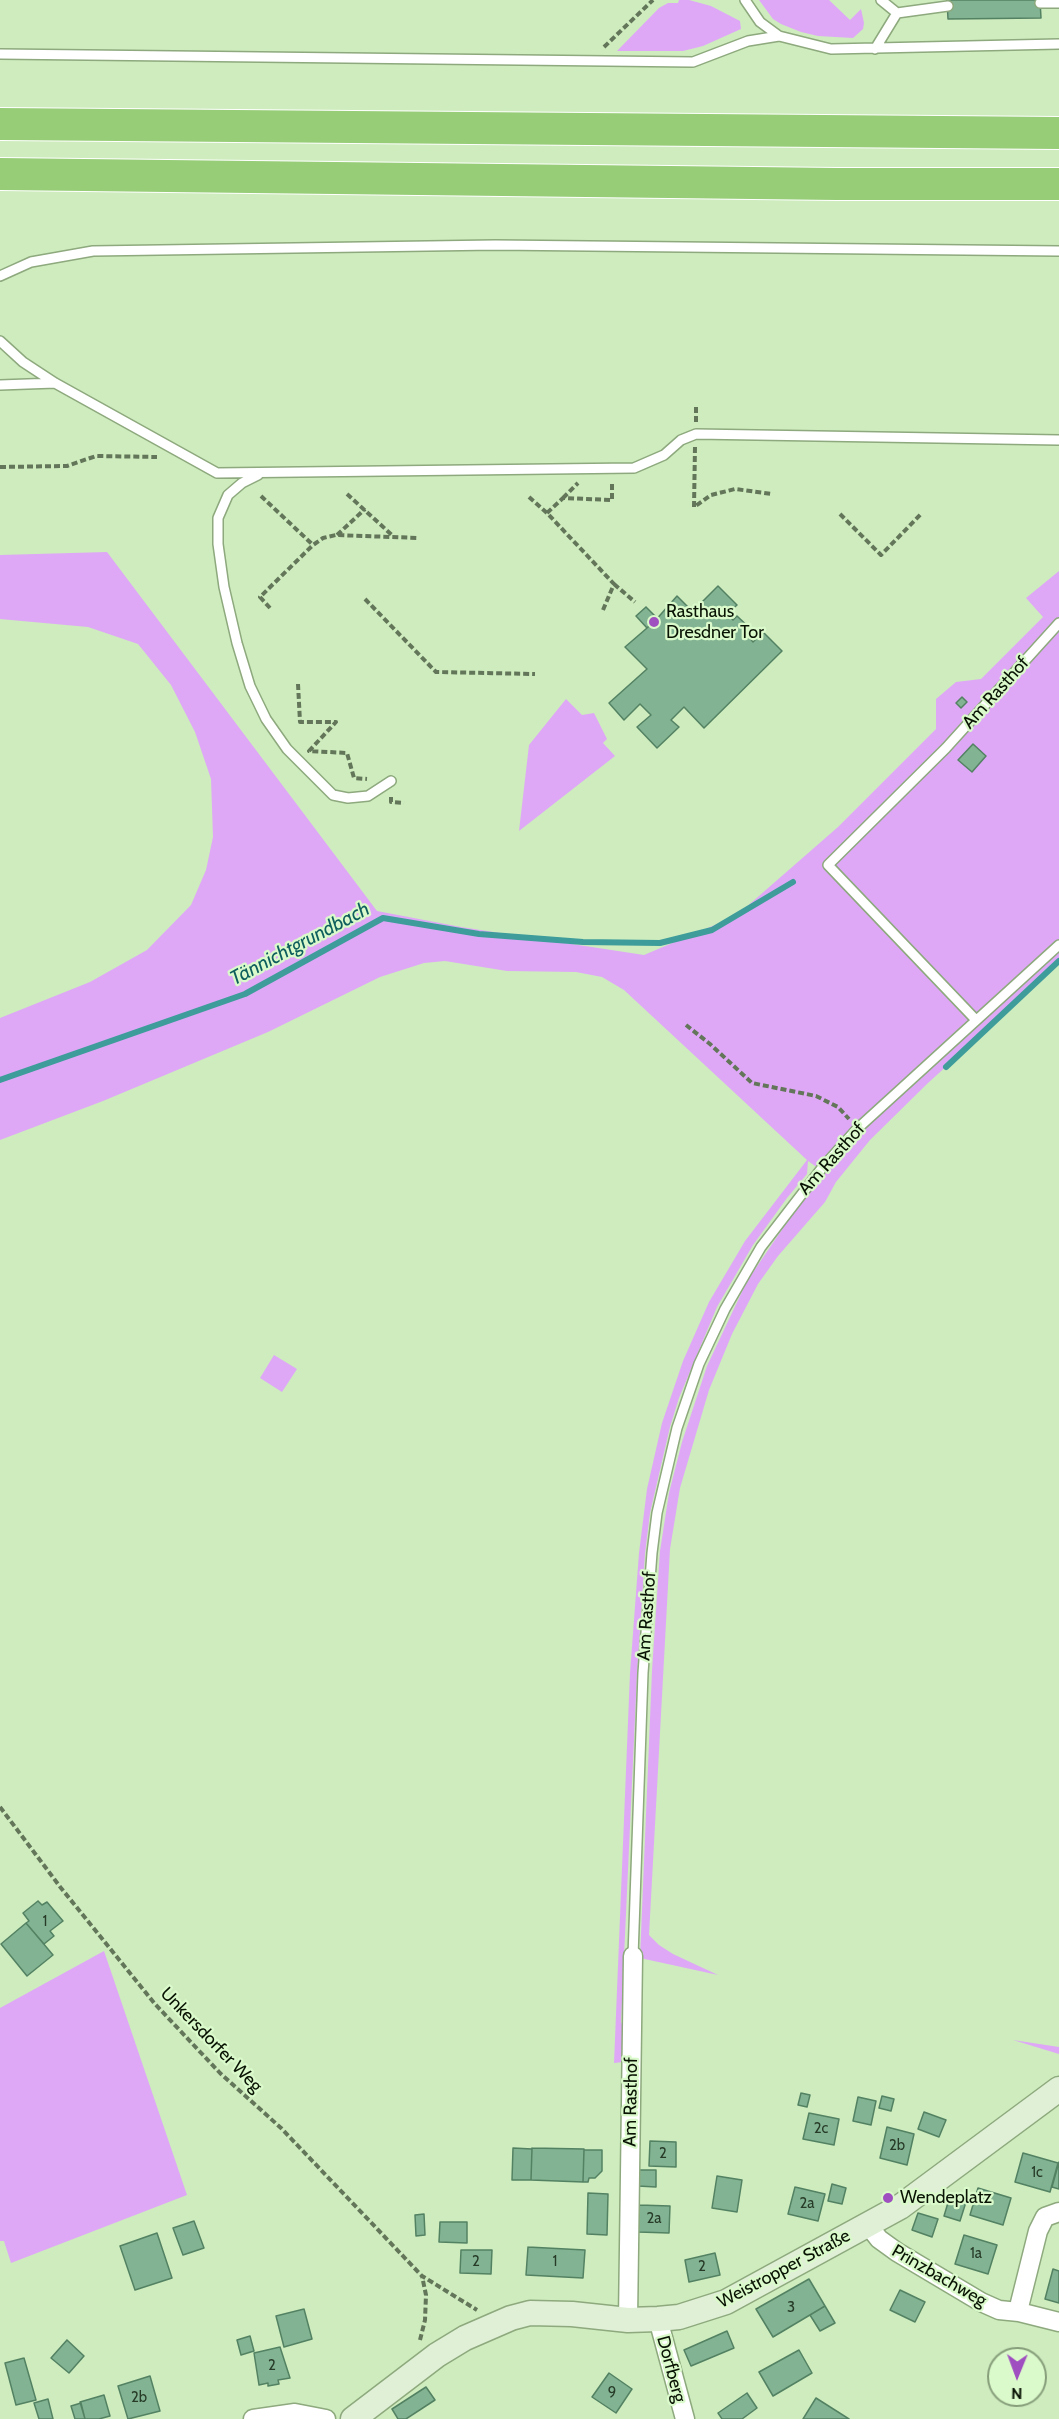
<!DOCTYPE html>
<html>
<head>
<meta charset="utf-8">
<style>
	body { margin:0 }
	#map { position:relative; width:1059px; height:2419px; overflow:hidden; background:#ceecbe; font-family:Cabin,sans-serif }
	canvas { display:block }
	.north { position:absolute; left:987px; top:2347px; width:60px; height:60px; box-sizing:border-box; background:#dbfacb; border:2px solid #879e7b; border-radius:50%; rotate:181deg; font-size:16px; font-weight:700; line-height:24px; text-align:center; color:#091304 }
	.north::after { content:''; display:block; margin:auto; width:21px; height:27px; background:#9f4fc0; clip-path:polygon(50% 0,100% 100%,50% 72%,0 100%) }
</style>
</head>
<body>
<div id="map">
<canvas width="1059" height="2419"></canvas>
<div class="north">N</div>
</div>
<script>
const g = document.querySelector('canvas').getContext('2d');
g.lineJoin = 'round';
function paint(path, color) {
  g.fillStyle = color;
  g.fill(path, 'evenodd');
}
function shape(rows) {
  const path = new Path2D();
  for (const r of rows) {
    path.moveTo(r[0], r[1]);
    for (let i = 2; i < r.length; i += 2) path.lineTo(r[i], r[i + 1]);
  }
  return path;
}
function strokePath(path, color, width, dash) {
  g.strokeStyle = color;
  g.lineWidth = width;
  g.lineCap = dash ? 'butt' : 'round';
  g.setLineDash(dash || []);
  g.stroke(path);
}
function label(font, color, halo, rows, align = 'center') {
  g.font = font + ' Cabin,sans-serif';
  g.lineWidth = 4.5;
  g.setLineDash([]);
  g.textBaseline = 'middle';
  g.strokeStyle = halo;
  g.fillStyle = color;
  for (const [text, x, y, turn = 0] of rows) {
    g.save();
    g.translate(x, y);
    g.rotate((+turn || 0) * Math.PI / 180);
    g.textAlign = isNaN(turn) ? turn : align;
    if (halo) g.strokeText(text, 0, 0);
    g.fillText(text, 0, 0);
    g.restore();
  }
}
paint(shape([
	[679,0,689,0,711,6,740,21,741,29,703,46,683,51,617,51,659,8,668,3,678,3],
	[759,0,829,0,850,20,861,9,864,23,863,29,853,38,818,36,801,32,781,24,773,19],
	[107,552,377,911,461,927,644,955,736,916,838,827,936,729,936,699,956,682,981,679,1043,617,1026,598,1059,571,1059,964,928,1083,870,1140,836,1182,825,1202,778,1256,758,1284,732,1334,709,1390,680,1488,670,1549,649,1935,659,1945,673,1954,718,1975,640,1958,652,1671,660,1551,669,1493,682,1442,707,1366,747,1281,798,1206,825,1173,808,1161,807,1174,787,1198,753,1245,717,1307,679,1398,670,1427,650,1513,645,1554,637,1674,621,2022,624,2028,623,2062,614,2063,630,1673,639,1553,647,1489,662,1423,683,1361,709,1302,745,1241,807,1160,624,990,602,977,576,972,507,971,445,961,424,963,380,977,268,1032,103,1101,0,1140,0,1018,90,982,147,950,191,905,206,870,213,837,211,779,195,732,171,685,138,644,88,627,0,619,0,555],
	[566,699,582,715,594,713,607,739,603,743,615,756,519,831,529,745],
	[274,1355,297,1369,282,1392,260,1378],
	[104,1951,187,2195,11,2263,4,2241,0,2241,0,2008],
	[1013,2040,1059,2047,1059,2054]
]), '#dea8f7');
strokePath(shape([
	[946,1067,1059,961],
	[0,1080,245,994,383,918,479,934,583,942,660,943,712,930,793,882]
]), '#3e9c9b', 6);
const building = shape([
	[947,0,1040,0,1041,18,948,19,947,0],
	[718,586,737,605,727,614,733,620,737,616,753,631,748,636,753,642,763,632,782,651,704,728,684,707,671,720,679,727,657,748,637,727,651,715,640,704,624,720,609,703,647,669,625,647,654,622,677,596,696,615,701,611,697,607,718,586],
	[646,607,657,618,647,628,636,616,646,607],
	[962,697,967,702,961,708,956,703,962,697],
	[973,744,986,756,972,772,958,760,973,744],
	[38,1901,42,1905,47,1902,63,1921,50,1931,54,1936,44,1944,26,1923,29,1921,23,1913,38,1901],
	[26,1923,53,1955,27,1976,1,1944,26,1923],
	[801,2093,810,2095,807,2107,798,2105,801,2093],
	[882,2096,894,2099,891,2111,879,2108,882,2096],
	[858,2097,876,2101,871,2125,853,2121,858,2097],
	[924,2112,946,2120,939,2137,918,2129,924,2112],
	[809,2113,839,2119,834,2145,803,2139,809,2113],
	[887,2127,914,2134,907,2165,880,2158,887,2127],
	[650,2141,676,2142,676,2167,649,2166,650,2141],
	[513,2148,532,2149,531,2180,512,2180,513,2148],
	[532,2148,584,2149,583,2182,531,2180,532,2148],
	[584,2150,602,2150,602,2171,595,2178,589,2178,588,2182,583,2182,584,2150],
	[1023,2153,1058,2163,1050,2192,1015,2182,1023,2153],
	[1059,2162,1059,2189,1052,2187,1059,2162],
	[639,2170,656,2170,656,2187,638,2186,639,2170],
	[717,2176,742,2180,737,2212,712,2208,717,2176],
	[832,2184,846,2188,842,2204,828,2201,832,2184],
	[795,2187,825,2194,818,2221,788,2214,795,2187],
	[978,2188,1011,2198,1003,2225,970,2215,978,2188],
	[588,2193,608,2194,607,2235,587,2234,588,2193],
	[950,2196,966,2202,960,2221,944,2216,950,2196],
	[639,2205,670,2206,669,2233,638,2232,639,2205],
	[918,2213,938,2219,932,2237,912,2230,918,2213],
	[424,2214,425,2235,416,2236,415,2215,424,2214],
	[194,2221,204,2248,183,2255,173,2228,194,2221],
	[440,2222,467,2222,467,2243,439,2242,440,2222],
	[157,2233,172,2278,135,2290,120,2246,157,2233],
	[964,2235,997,2245,988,2274,955,2264,964,2235],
	[528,2247,585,2250,583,2278,526,2275,528,2247],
	[461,2250,492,2250,491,2274,460,2273,461,2250],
	[715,2253,720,2275,689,2282,685,2260,715,2253],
	[1053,2269,1059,2271,1059,2303,1045,2299,1053,2269],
	[809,2279,825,2306,773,2337,756,2309,809,2279],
	[900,2290,925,2302,915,2322,890,2310,900,2290],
	[825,2306,835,2323,820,2331,810,2315,825,2306],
	[304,2309,312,2339,284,2347,276,2316,304,2309],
	[727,2331,734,2348,691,2366,684,2350,727,2331],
	[250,2336,254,2351,241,2355,237,2340,250,2336],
	[67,2340,84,2356,69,2373,51,2358,67,2340],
	[280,2347,290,2378,278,2380,279,2384,268,2386,268,2383,259,2385,254,2353,280,2347],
	[799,2350,812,2373,773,2396,759,2372,799,2350],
	[24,2358,36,2400,16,2405,5,2363,24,2358],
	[609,2373,632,2389,616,2413,592,2397,609,2373],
	[150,2376,160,2411,128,2419,118,2386,150,2376],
	[426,2387,435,2400,406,2419,398,2419,392,2409,426,2387],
	[747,2393,757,2408,742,2419,722,2419,718,2413,747,2393],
	[104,2395,110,2416,99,2419,85,2419,80,2402,104,2395],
	[816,2398,849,2419,803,2419,816,2398],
	[48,2399,53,2419,39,2419,34,2403,48,2399],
	[81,2403,85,2419,75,2419,71,2406,81,2403]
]);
paint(building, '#82b392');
strokePath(building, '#538263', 1.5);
const lane = shape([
	[745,0,760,22,779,36,831,49,1059,44],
	[881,0,897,13],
	[1040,3,1059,3],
	[875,49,897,13,948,6],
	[0,54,693,62,748,41,779,36],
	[0,276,31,262,93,251,495,245,1059,251],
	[0,341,23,362,55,383,217,473,634,468,664,455,681,440,696,434,1059,440],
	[0,385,55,383],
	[258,475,242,483,228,495,218,518,218,544,224,587,237,643,250,686,266,719,287,749,333,795,348,798,368,796,391,781],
	[976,1020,828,865,946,748,1059,623],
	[633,1956,643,1673,652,1553,657,1513,677,1428,699,1364,725,1309,761,1247,822,1168,857,1129,1059,945]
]);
const street = shape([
	[868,2225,879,2239,897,2252,981,2302,999,2310,1019,2312,1059,2322],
	[1019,2312,1020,2303,1038,2231,1045,2217,1059,2212],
	[658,2319,685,2419],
	[628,2320,633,1956],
	[253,2419,295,2413,326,2419]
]);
const secondary = shape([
	[353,2419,437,2355,465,2338,511,2318,530,2313,572,2314,628,2320,658,2319,679,2317,726,2302,900,2207,1059,2089]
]);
const highway = shape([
	[0,124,1059,133],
	[0,174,837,184,1059,184]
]);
strokePath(lane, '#8da97d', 12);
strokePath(street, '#8da97d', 21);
strokePath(secondary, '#8da97d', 27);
strokePath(highway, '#fff', 34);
strokePath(shape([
	[604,47,653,0],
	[696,422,696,407],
	[695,447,694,507,711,495,735,489,772,494],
	[0,467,67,466,96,456,157,457],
	[347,494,393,536],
	[261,496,313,545],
	[529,497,547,513,614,584,603,610],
	[563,498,578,483],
	[547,513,563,498,612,500,612,481],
	[840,514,881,555,921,514],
	[337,535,365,509],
	[614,584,635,602],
	[365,599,436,672,535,674],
	[270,608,260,597,313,545,323,538,336,535,419,538],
	[298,684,300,722,336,722,309,751,347,753,354,778,367,779],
	[391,797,391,802,404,803],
	[686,1025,710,1044,752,1083,816,1096,838,1107,849,1119],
	[0,1807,61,1888,155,2004,220,2073,281,2128,422,2276],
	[420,2340,425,2320,426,2295,422,2276,477,2310]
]), '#637659', 4, [6, 3]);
strokePath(lane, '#fff', 9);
strokePath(street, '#fff', 18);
strokePath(secondary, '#e0f0d6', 24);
strokePath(highway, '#96cd76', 32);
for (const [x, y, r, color] of [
	[654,622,6,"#9f4fc0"],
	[888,2198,6,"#9f4fc0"]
]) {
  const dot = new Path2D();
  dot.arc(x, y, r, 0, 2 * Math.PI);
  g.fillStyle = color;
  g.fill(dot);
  strokePath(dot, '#dbfacb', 2);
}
label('15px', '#273b28', null, [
	["1",45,1922],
	["2c",821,2129],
	["2b",897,2146],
	["2",663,2154],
	["1c",1037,2173],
	["2a",807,2204],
	["2a",654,2219],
	["1a",976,2254],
	["2",476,2262],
	["1",555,2262],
	["2",702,2267],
	["3",791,2308],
	["2",272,2366],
	["9",612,2393],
	["2b",139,2398]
]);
label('18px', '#091304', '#dbfacb', [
	["Rasthaus",666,612],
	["Dresdner Tor",666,633],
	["Wendeplatz",900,2198]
], 'left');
label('18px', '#091304', '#dbfacb', [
	["Am Rasthof",996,693,-48],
	["Am Rasthof",832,1159,-48],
	["Am Rasthof",647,1616,-86],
	["Unkersdorfer Weg",211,2040,46],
	["Am Rasthof",631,2102,-89],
	["Weistropper Straße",784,2269,-28],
	["Prinzbachweg",939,2276,30],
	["Dorfberg",671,2369,75]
]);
label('italic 20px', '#0e5e5e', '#dbfacb', [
	["Tännichtgrundbach",300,944,-28]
]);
</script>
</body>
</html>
